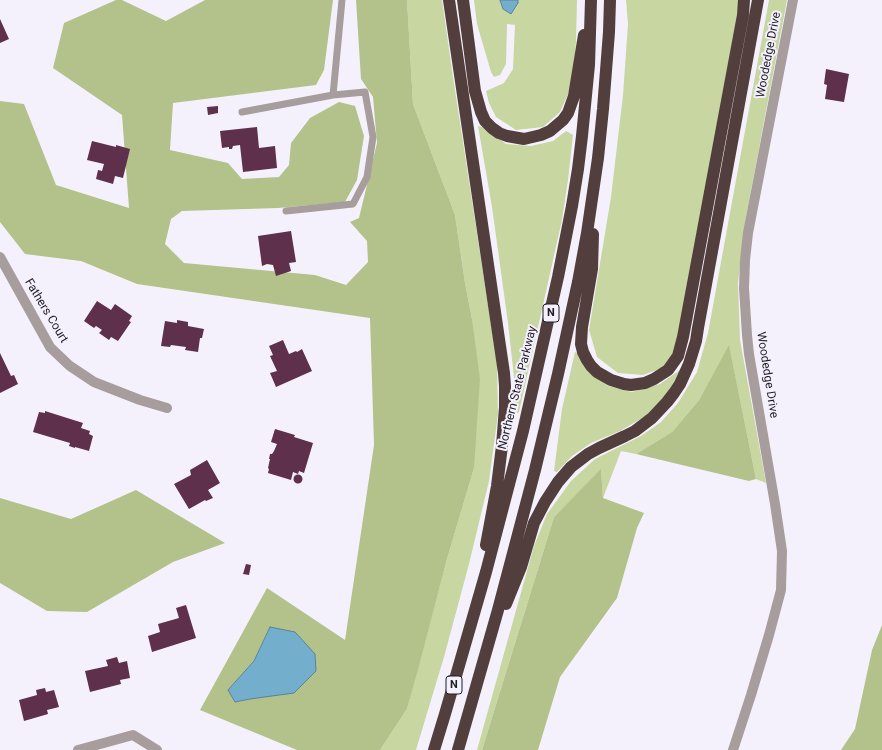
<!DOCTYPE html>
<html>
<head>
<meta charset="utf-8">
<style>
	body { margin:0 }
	canvas { display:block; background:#f4f1fd }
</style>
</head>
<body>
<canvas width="882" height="750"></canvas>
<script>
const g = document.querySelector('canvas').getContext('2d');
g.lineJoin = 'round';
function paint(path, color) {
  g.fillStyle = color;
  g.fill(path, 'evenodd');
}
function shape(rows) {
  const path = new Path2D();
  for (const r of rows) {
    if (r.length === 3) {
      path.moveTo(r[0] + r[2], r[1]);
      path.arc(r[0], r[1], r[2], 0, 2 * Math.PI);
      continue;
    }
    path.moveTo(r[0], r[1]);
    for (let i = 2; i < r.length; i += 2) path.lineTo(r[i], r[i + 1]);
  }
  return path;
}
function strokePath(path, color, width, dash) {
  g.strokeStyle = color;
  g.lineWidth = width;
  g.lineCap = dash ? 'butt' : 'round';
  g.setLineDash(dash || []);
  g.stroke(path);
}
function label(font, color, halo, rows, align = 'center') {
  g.font = font + ' Roboto,sans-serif';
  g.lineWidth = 4;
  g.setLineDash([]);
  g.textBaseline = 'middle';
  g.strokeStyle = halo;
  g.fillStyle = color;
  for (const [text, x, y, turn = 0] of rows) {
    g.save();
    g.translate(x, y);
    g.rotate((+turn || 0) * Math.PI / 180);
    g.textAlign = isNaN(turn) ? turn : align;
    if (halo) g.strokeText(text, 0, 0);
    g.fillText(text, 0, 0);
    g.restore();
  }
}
paint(shape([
	[407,0,442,0,453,77,497,364,498,414,489,481,469,564,444,657,416,750,380,750,407,709,447,559,474,468,472,319,465,283,455,215,413,104],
	[474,0,577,0,576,42,572,85,560,112,543,127,516,130,496,117,489,103,486,91,504,83,513,69,515,25,507,24,506,64,500,75,494,77,491,72,477,24],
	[626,0,739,0,736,24,678,346,662,368,643,375,618,373,597,357,589,330,611,197,623,95,628,24],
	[769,0,787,0,746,217,738,283,740,340,766,483,756,479,729,346,699,400,672,432,636,454,621,451,603,498,601,470,554,517,482,750,477,750,534,546,547,514,571,481,595,459,641,436,661,422,678,403,697,372,708,333],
	[478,126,486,128,506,144,531,146,553,141,566,131,573,135,568,180,562,220,519,412,515,415,513,411,514,377,508,323,492,207],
	[575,352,580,354,588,370,608,386,632,392,660,384,680,370,671,392,651,413,620,431,591,443,572,456,557,472,554,471,562,409]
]), '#c8d6a2');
paint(shape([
	[116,0,122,0,166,21,205,0,333,0,324,70,316,85,173,103,170,150,228,163,242,179,279,177,289,165,291,143,310,118,339,102,355,106,364,136,357,180,345,202,278,208,182,211,171,219,165,244,184,263,315,275,346,285,368,262,367,241,350,222,359,218,377,143,373,97,361,79,356,0,407,0,413,104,455,215,465,283,472,319,480,379,474,468,447,559,419,666,407,709,380,750,297,750,200,710,267,588,345,640,374,445,370,318,137,284,81,261,25,254,0,222,0,101,24,104,56,185,129,208,122,115,53,68,64,23],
	[270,627,250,699,235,702,229,690,254,661],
	[729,345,756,479,749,481,636,454,672,432,699,400],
	[601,469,603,498,644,513,637,528,617,598,560,677,538,750,482,750,554,517],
	[136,490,225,543,173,562,87,612,47,611,0,583,0,498,71,519],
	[882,625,882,750,841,750,855,729,872,650]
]), '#b3c28a');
const water = shape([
	[500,0,518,0,518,3,511,14,503,9,500,0],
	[270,627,295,632,315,654,316,671,294,693,250,699,235,702,228,690,254,661,270,627]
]);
paint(water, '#73aecd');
strokePath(water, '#5a829a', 1);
paint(shape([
	[0,19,9,39,0,43],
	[826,69,849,74,844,102,825,99,827,85,824,84],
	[218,106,218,113,208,115,207,107],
	[257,127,259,148,275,146,277,168,243,172,240,145,233,146,232,149,229,149,229,147,222,148,220,131],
	[92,141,116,147,116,145,130,149,123,178,115,176,113,184,96,179,98,170,102,171,104,164,87,160],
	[291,231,296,262,289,263,291,271,276,276,273,265,267,264,262,266,258,236],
	[97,301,111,310,115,304,132,316,129,321,131,322,118,341,111,337,109,340,99,333,102,330,96,326,94,328,84,321],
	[177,320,188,322,188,326,204,329,202,338,200,338,198,352,185,350,186,347,171,345,170,347,161,346,165,321,177,323],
	[283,340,289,354,296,351,297,352,302,349,312,371,276,387,270,373,277,371,270,356,273,355,269,346],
	[0,353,11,376,14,375,18,384,0,393],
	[45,411,83,423,81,428,90,431,89,434,93,436,89,451,75,447,75,448,69,446,70,443,33,432,39,412,45,413],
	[275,429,295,435,294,437,313,443,304,473,299,471,298,474,293,472,291,480,268,473,269,469,268,468,270,459,269,459,270,454,272,454,274,451,277,444,271,442],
	[207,460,220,483,208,490,213,498,206,501,205,500,189,509,174,484,191,475,190,470],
	[298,479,4.5],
	[246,564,251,565,249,575,243,574],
	[186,605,196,638,152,652,148,636,160,632,158,624,179,618,176,608],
	[117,657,119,663,127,661,130,678,120,680,121,684,90,692,85,671,108,666,106,660],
	[45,688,46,692,54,690,59,707,47,710,48,714,24,721,19,700,37,695,36,690]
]), '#5e304b');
strokePath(shape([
	[242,112,333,95,342,0],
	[286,211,353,204,367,177,373,137,365,92,333,95]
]), '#a79d9c', 7);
strokePath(shape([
	[0,257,50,347,70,366,94,382,140,400,167,408],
	[78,750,133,735,157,750],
	[733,750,751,695,769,635,781,590,782,551,775,504,749,354,747,335,744,288,745,260,748,233,793,0]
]), '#a79d9c', 10);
strokePath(shape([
	[449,0,504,373,505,386,505,407,502,446,497,486,486,545],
	[463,0,475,91,481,112,485,121,492,128,499,133,507,136,524,139,541,135,550,131,563,120,568,113,574,96,584,35],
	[593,234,592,269,582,327,581,344,583,352,587,360,591,366,597,372,611,380,624,384,631,385,645,383,654,379,668,370,678,356,683,337,743,15,744,0],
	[506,604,521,567,534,523,545,502,558,482,571,467,588,454,599,448,625,436,635,431,652,418,667,402,674,393,680,384,689,364,696,341,698,328,758,0],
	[434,750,445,714,486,572,523,431,558,277,572,206,578,169,582,136,589,65,591,0],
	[458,750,498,610,535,470,558,374,578,282,587,233,598,158,603,109,609,32,610,0]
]), '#523f3d', 12);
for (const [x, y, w] of [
	[551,313,16],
	[454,685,16]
]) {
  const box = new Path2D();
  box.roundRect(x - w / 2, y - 9, w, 18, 3);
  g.fillStyle = '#f4f1fd';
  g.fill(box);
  strokePath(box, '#1f1d24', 1);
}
label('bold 11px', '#1f1d24', null, [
	["N",551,313],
	["N",454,685]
]);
label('12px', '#1f1d24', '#f4f1fd', [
	["Woodedge Drive",769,55,-79],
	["Fathers Court",46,311,59],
	["Woodedge Drive",767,375,81],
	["Northern State Parkway",518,388,-76]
]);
</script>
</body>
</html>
